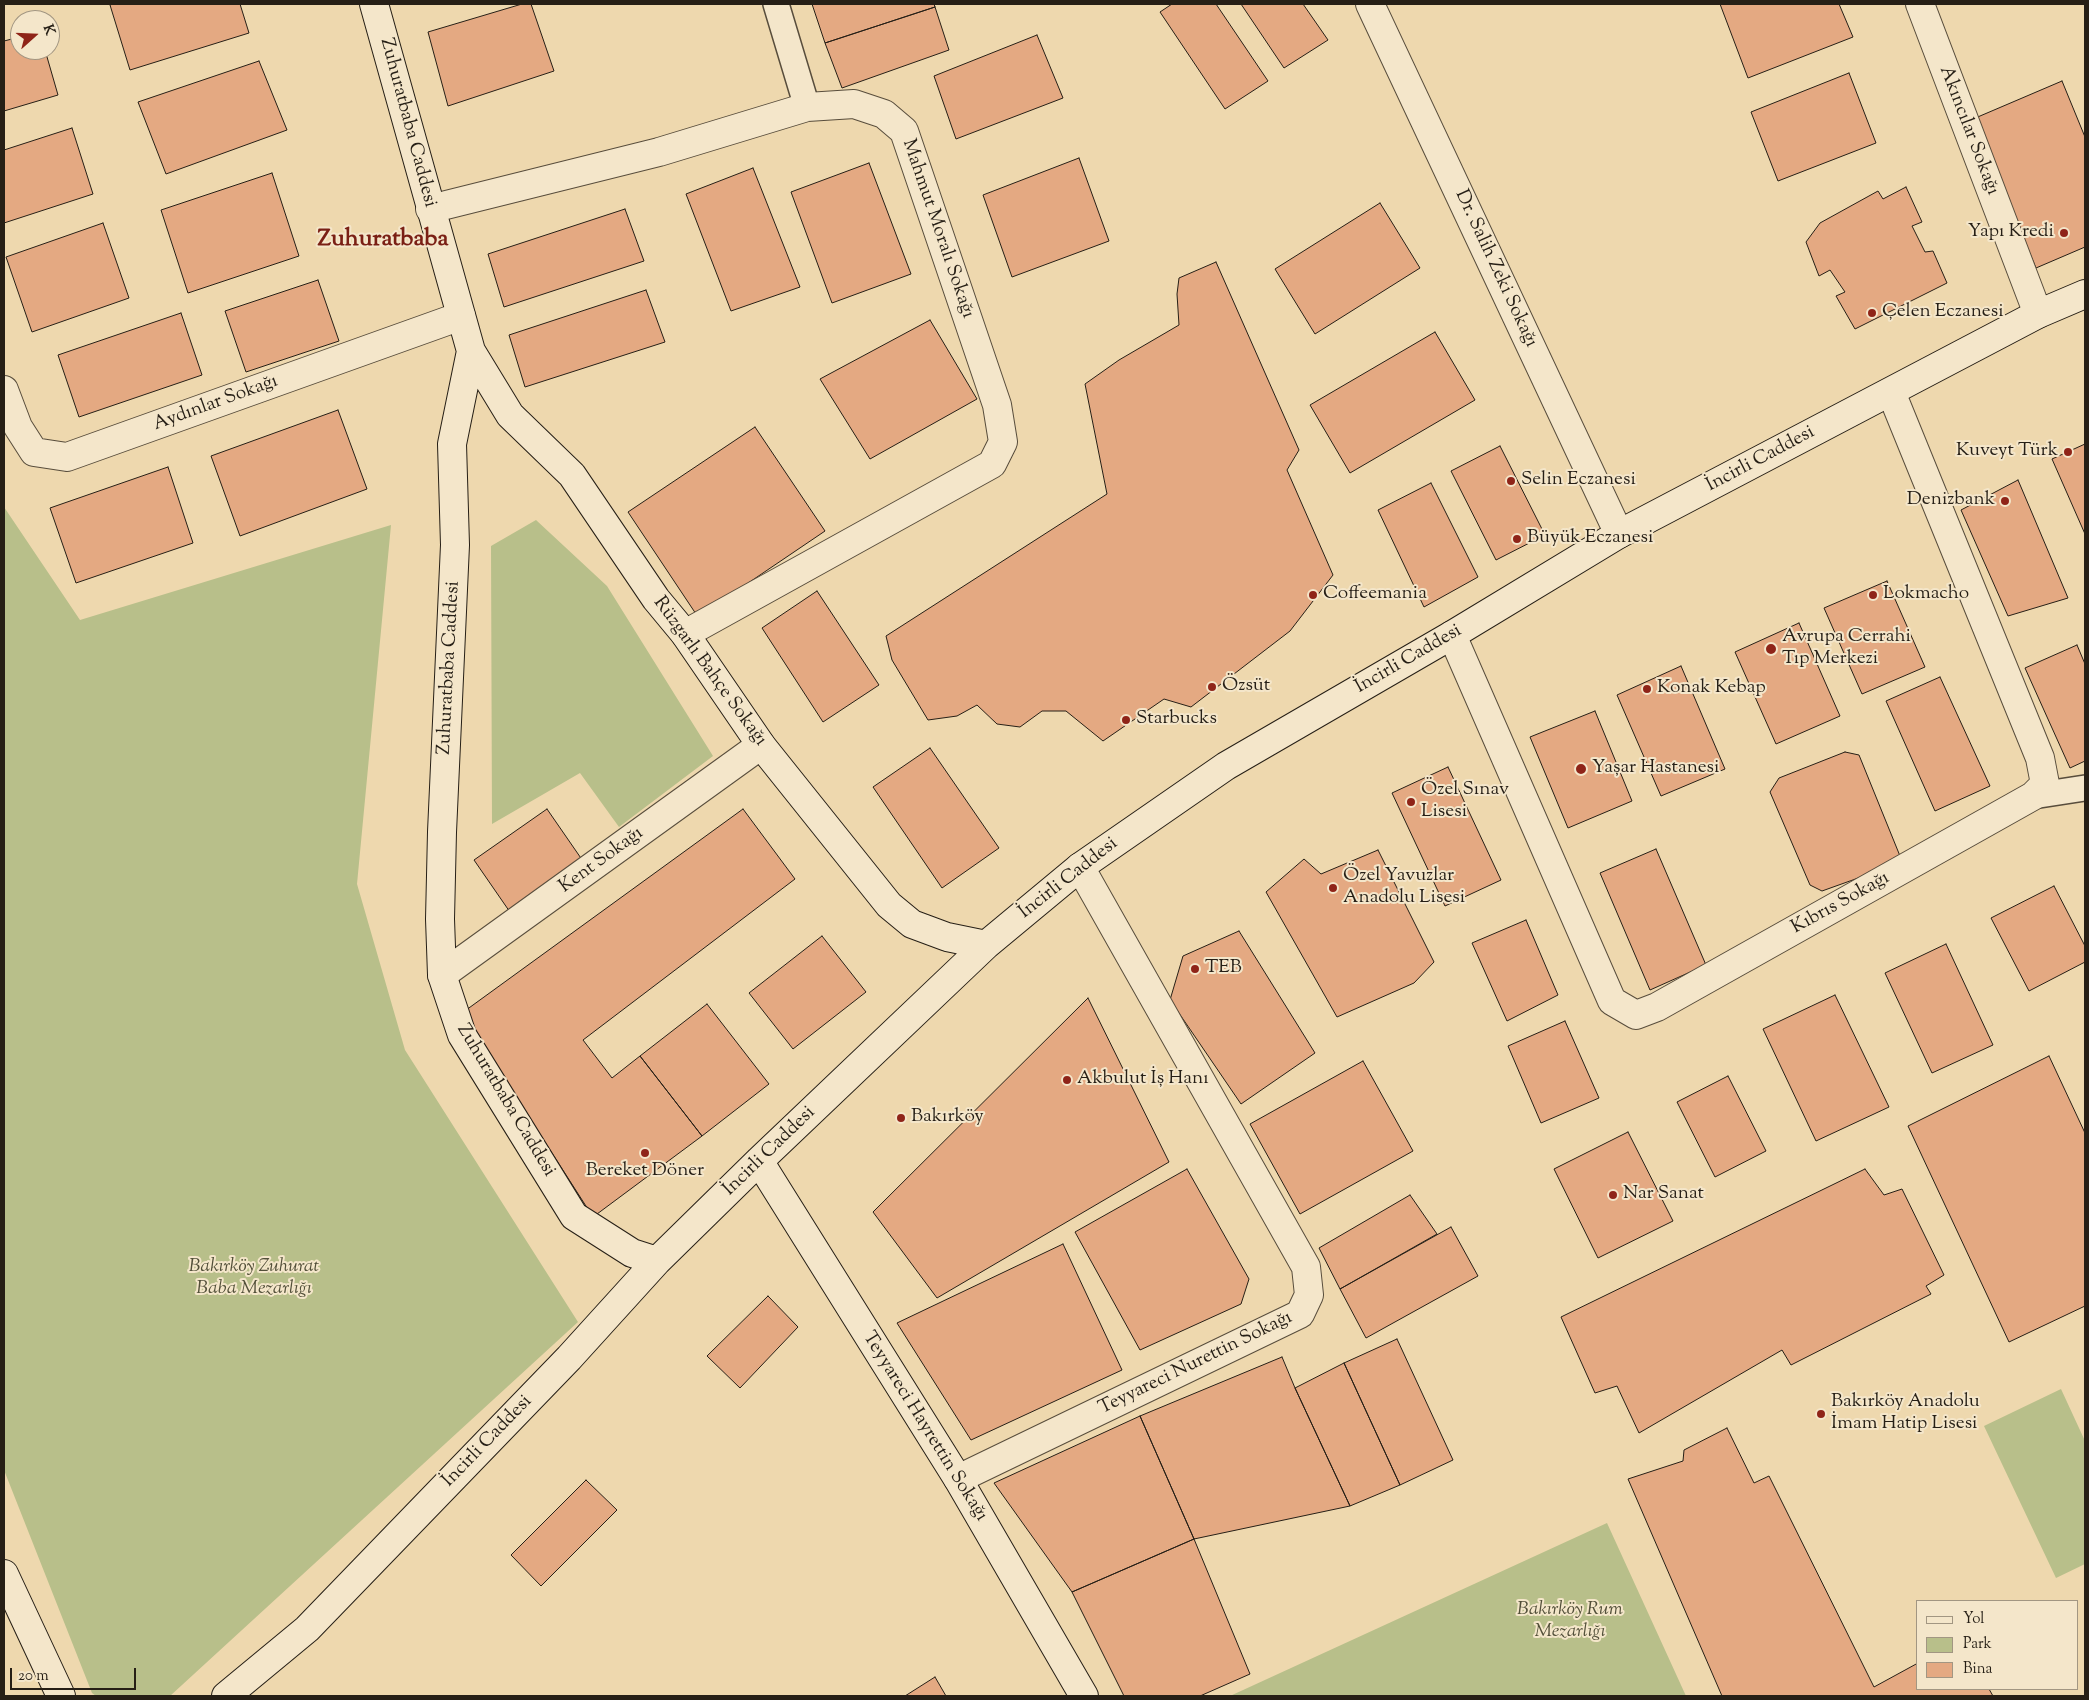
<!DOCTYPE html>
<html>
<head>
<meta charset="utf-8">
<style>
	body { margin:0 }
	#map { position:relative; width:2089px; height:1700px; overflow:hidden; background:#eed8ae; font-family:"Sorts Mill Goudy",serif }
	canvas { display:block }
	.frame { position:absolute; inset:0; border:5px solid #261f16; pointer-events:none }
	.legend { position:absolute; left:1916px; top:1600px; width:162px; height:90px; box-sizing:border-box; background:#f4e6ca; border:1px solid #a29682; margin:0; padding:6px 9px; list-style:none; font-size:15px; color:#261f16 }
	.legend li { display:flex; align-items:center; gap:10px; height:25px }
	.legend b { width:25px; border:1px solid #a29682 }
	.north { position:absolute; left:10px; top:10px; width:50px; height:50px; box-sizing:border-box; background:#f4e6ca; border:1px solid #a29682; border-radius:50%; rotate:70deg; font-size:14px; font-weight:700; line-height:20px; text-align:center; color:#261f16 }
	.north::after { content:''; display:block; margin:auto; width:18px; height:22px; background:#8f2418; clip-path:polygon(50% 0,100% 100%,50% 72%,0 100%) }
	.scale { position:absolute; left:10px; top:1668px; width:126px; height:22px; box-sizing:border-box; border:2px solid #261f16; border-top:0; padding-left:6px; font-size:15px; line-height:18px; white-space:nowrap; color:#261f16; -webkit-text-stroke:4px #f4e6ca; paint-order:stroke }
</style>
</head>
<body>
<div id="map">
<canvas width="2089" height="1700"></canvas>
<div class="frame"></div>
<ul class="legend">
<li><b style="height:6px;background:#f4e6ca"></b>Yol</li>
<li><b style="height:14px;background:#b8bf8a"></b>Park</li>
<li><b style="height:14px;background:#e4a982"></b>Bina</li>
</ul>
<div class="north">K</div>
<div class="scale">20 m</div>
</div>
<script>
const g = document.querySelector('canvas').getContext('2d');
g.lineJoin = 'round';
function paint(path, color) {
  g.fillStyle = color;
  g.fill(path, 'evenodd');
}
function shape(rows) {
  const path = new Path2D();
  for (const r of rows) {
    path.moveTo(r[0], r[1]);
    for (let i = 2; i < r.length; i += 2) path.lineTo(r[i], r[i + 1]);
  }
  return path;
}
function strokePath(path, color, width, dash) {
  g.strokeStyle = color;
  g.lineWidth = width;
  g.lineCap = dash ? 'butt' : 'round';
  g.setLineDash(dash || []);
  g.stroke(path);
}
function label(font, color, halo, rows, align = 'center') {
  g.font = font + ' "Sorts Mill Goudy",serif';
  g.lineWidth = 4;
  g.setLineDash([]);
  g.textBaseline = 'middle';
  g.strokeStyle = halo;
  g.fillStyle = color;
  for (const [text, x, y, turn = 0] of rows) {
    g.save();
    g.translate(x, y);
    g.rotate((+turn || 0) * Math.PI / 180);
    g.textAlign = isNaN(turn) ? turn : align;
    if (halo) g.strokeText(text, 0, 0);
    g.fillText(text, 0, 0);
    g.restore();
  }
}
paint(shape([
	[4,507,80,620,391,525,357,884,405,1050,578,1322,170,1696,96,1696,92,1693,4,1470],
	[536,520,607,586,713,756,619,827,580,773,492,824,491,546],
	[2061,1389,2085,1441,2085,1564,2056,1578,1984,1426],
	[1607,1523,1686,1696,1230,1696]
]), '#b8bf8a');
const building = shape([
	[113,4,240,4,249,33,130,70,110,5,113,4],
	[522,4,531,4,554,71,448,106,428,32,522,4],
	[812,4,934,4,935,7,825,43,812,4],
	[1172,4,1216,4,1268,81,1225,109,1160,12,1172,4],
	[1241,4,1303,4,1328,40,1284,68,1241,4],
	[1720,4,1839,4,1853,37,1748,78,1720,4],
	[935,7,949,50,842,88,825,43,935,7],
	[1037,35,1063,98,956,139,934,76,1037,35],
	[20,37,20,50,45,50,58,95,4,111,4,41,20,37],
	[259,61,287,130,166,174,138,102,259,61],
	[1849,73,1876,143,1778,181,1751,112,1849,73],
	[2062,81,2085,137,2085,247,2036,268,1973,119,2062,81],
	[72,128,93,194,4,223,4,150,72,128],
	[1079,158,1109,241,1012,277,983,195,1079,158],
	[869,163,911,274,832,303,791,192,869,163],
	[753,168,800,287,731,311,686,194,753,168],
	[272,173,299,256,188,293,161,210,272,173],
	[1906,187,1922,222,1912,226,1925,252,1933,251,1947,283,1855,329,1836,296,1845,292,1830,270,1819,276,1806,242,1820,223,1878,191,1883,199,1906,187],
	[1380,203,1420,268,1315,334,1275,269,1380,203],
	[625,209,644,261,504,307,488,254,625,209],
	[103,223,129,298,32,332,6,257,103,223],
	[1216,262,1299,450,1287,470,1333,575,1290,631,1191,707,1164,699,1103,741,1066,711,1042,711,1020,727,997,724,977,705,957,716,928,720,892,660,886,636,1107,494,1085,384,1119,360,1179,325,1177,294,1179,278,1216,262],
	[318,280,339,341,246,372,225,311,318,280],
	[646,290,665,342,525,387,509,335,646,290],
	[181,313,202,375,79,417,58,355,181,313],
	[930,320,977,399,870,459,820,379,930,320],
	[1435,332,1475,400,1350,473,1310,405,1435,332],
	[338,410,367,489,240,536,211,456,338,410],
	[755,427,825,531,698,617,628,512,755,427],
	[2085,444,2085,534,2052,459,2085,444],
	[1500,446,1545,535,1496,560,1451,471,1500,446],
	[168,467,193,543,76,583,50,508,168,467],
	[2018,480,2068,598,2008,616,1961,510,2018,480],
	[1431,483,1478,577,1424,607,1378,510,1431,483],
	[1887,581,1925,667,1862,694,1824,608,1887,581],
	[817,591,879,685,823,722,762,628,817,591],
	[1799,623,1840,716,1776,744,1735,652,1799,623],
	[2077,645,2085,664,2085,761,2070,768,2025,668,2077,645],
	[1681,666,1725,769,1661,796,1617,695,1681,666],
	[1940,677,1990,786,1935,811,1886,701,1940,677],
	[1595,711,1632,801,1568,828,1530,737,1595,711],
	[930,748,999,848,942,888,873,787,930,748],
	[1845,752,1859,755,1900,856,1889,867,1822,891,1810,885,1770,792,1779,778,1845,752],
	[1448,767,1501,880,1445,906,1392,793,1448,767],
	[547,809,585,864,512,915,474,860,547,809],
	[743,809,795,879,583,1040,612,1078,640,1056,702,1136,593,1217,462,1013,743,809],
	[1656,849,1706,965,1650,990,1600,873,1656,849],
	[1378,850,1434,962,1414,983,1337,1017,1266,892,1304,859,1321,874,1378,850],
	[2054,886,2085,946,2085,962,2029,991,1991,918,2054,886],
	[1526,920,1558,995,1507,1021,1472,943,1526,920],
	[1239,931,1315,1053,1241,1104,1170,1000,1183,956,1239,931],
	[822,936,866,992,793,1049,749,993,822,936],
	[1946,944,1993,1045,1932,1073,1885,973,1946,944],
	[1835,995,1889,1107,1816,1141,1763,1029,1835,995],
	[1088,998,1169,1162,937,1298,873,1212,1088,998],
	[707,1004,769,1084,702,1136,640,1056,707,1004],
	[1565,1021,1599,1098,1541,1123,1508,1046,1565,1021],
	[2049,1056,2085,1133,2085,1306,2009,1342,1908,1126,2049,1056],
	[1363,1061,1413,1151,1300,1214,1250,1124,1363,1061],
	[1728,1076,1766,1151,1715,1177,1677,1102,1728,1076],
	[1628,1132,1673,1221,1598,1258,1554,1169,1628,1132],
	[1187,1169,1249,1279,1241,1304,1140,1350,1075,1232,1187,1169],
	[1865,1169,1884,1195,1902,1189,1944,1275,1926,1286,1931,1294,1791,1365,1782,1350,1639,1433,1617,1386,1595,1393,1561,1317,1865,1169],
	[1410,1195,1437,1234,1340,1289,1319,1248,1410,1195],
	[1451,1227,1478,1276,1366,1338,1340,1289,1451,1227],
	[1063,1244,1122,1370,971,1440,897,1323,1063,1244],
	[768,1296,798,1327,740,1388,707,1356,768,1296],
	[1397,1339,1453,1460,1400,1485,1344,1363,1397,1339],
	[1282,1357,1295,1388,1350,1506,1194,1539,1140,1416,1282,1357],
	[1344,1363,1400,1485,1350,1506,1295,1388,1344,1363],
	[1140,1416,1194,1539,1072,1592,994,1483,1140,1416],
	[1727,1428,1754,1483,1769,1476,1874,1687,1918,1663,1918,1689,1989,1689,1993,1696,1722,1696,1628,1479,1683,1461,1684,1450,1727,1428],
	[586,1480,617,1510,541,1586,511,1555,586,1480],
	[1194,1539,1250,1674,1200,1696,1124,1696,1072,1592,1194,1539],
	[935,1677,946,1696,905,1696,935,1677]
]);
paint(building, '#e4a982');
strokePath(building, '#261f16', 1);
const lane = shape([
	[776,4,807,107],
	[2033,796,2085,788]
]);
const street = shape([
	[1370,4,1619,534],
	[1920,4,2038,314],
	[430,209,659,152,807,107,854,104,884,114,904,131,997,405,1003,442,992,464,685,634],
	[4,390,18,427,34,452,67,457,461,316],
	[1452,635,1612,1001,1636,1015,1657,1007,2033,796,2045,784,2040,758,1891,392],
	[442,975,761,745],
	[958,1479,1300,1314,1309,1295,1306,1267,1080,867]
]);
const secondary = shape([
	[374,4,471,351,452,444,455,545,442,832,440,919,442,975,462,1035,574,1216,632,1253,657,1261],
	[471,351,510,415,572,475,656,599,685,634,761,745,889,905,912,924,947,937,986,945],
	[759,1161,958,1479,1084,1696],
	[4,1574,61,1696],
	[226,1696,307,1629,569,1358,657,1261,759,1161,986,945,1080,867,1226,766,1452,635,1619,534,2038,314,2085,294]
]);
strokePath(lane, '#584d3c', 28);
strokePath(street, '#584d3c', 30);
strokePath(secondary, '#261f16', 30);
strokePath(lane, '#f4e6ca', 25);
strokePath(street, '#f4e6ca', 28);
strokePath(secondary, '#f4e6ca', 28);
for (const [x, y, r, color] of [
	[2064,233,5,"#8f2418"],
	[1872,313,5,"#8f2418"],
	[2068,452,5,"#8f2418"],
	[1511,481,5,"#8f2418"],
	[2005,501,5,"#8f2418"],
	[1517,539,5,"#8f2418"],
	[1313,595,5,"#8f2418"],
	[1873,595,5,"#8f2418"],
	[1771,649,6,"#8f2418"],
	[1212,687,5,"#8f2418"],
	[1647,689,5,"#8f2418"],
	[1126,720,5,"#8f2418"],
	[1581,769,6,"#8f2418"],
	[1411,802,5,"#8f2418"],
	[1333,888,5,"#8f2418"],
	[1195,969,5,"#8f2418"],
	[1067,1080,5,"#8f2418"],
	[901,1118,5,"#8f2418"],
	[645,1153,5,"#8f2418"],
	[1613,1195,5,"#8f2418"],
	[1821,1414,5,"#8f2418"]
]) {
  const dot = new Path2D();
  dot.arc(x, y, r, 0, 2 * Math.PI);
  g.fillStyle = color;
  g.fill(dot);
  strokePath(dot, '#f4e6ca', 2);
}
label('19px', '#261f16', '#f4e6ca', [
	["Zuhuratbaba Caddesi",407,123,75],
	["Akıncılar Sokağı",1968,131,69],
	["Mahmut Moralı Sokağı",937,229,71],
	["Dr. Salih Zeki Sokağı",1495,269,65],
	["Aydınlar Sokağı",216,404,-20],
	["İncirli Caddesi",1761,460,-28],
	["İncirli Caddesi",1409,660,-30],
	["Zuhuratbaba Caddesi",450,668,-87],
	["Rüzgarlı Bahçe Sokağı",709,672,54],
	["Kent Sokağı",602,861,-36],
	["İncirli Caddesi",1069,879,-38],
	["Kıbrıs Sokağı",1841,904,-29],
	["Zuhuratbaba Caddesi",505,1101,59],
	["İncirli Caddesi",770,1152,-44],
	["Teyyareci Nurettin Sokağı",1196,1364,-26],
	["Teyyareci Hayrettin Sokağı",924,1427,58],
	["İncirli Caddesi",488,1442,-46]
]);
label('19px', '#261f16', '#f4e6ca', [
	["Yapı Kredi",2054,233,"right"],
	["Çelen Eczanesi",1882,313],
	["Kuveyt Türk",2058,452,"right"],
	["Selin Eczanesi",1521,481],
	["Denizbank",1995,501,"right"],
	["Büyük Eczanesi",1527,539],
	["Coffeemania",1323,595],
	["Lokmacho",1883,595],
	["Avrupa Cerrahi",1782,638],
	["Tıp Merkezi",1782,660],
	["Özsüt",1222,687],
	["Konak Kebap",1657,689],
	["Starbucks",1136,720],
	["Yaşar Hastanesi",1592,769],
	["Özel Sınav",1421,791],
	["Lisesi",1421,813],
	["Özel Yavuzlar",1343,877],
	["Anadolu Lisesi",1343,899],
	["TEB",1205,969],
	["Akbulut İş Hanı",1077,1080],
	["Bakırköy",911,1118],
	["Bereket Döner",645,1172,"center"],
	["Nar Sanat",1623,1195],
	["Bakırköy Anadolu",1831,1403],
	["İmam Hatip Lisesi",1831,1425]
], 'left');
label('italic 19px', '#524f39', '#f4e6ca', [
	["Bakırköy Zuhurat",254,1268],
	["Baba Mezarlığı",254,1290],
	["Bakırköy Rum",1570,1611],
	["Mezarlığı",1570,1633]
]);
label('bold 24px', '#7a1f14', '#f4e6ca', [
	["Zuhuratbaba",383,241]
]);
</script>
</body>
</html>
